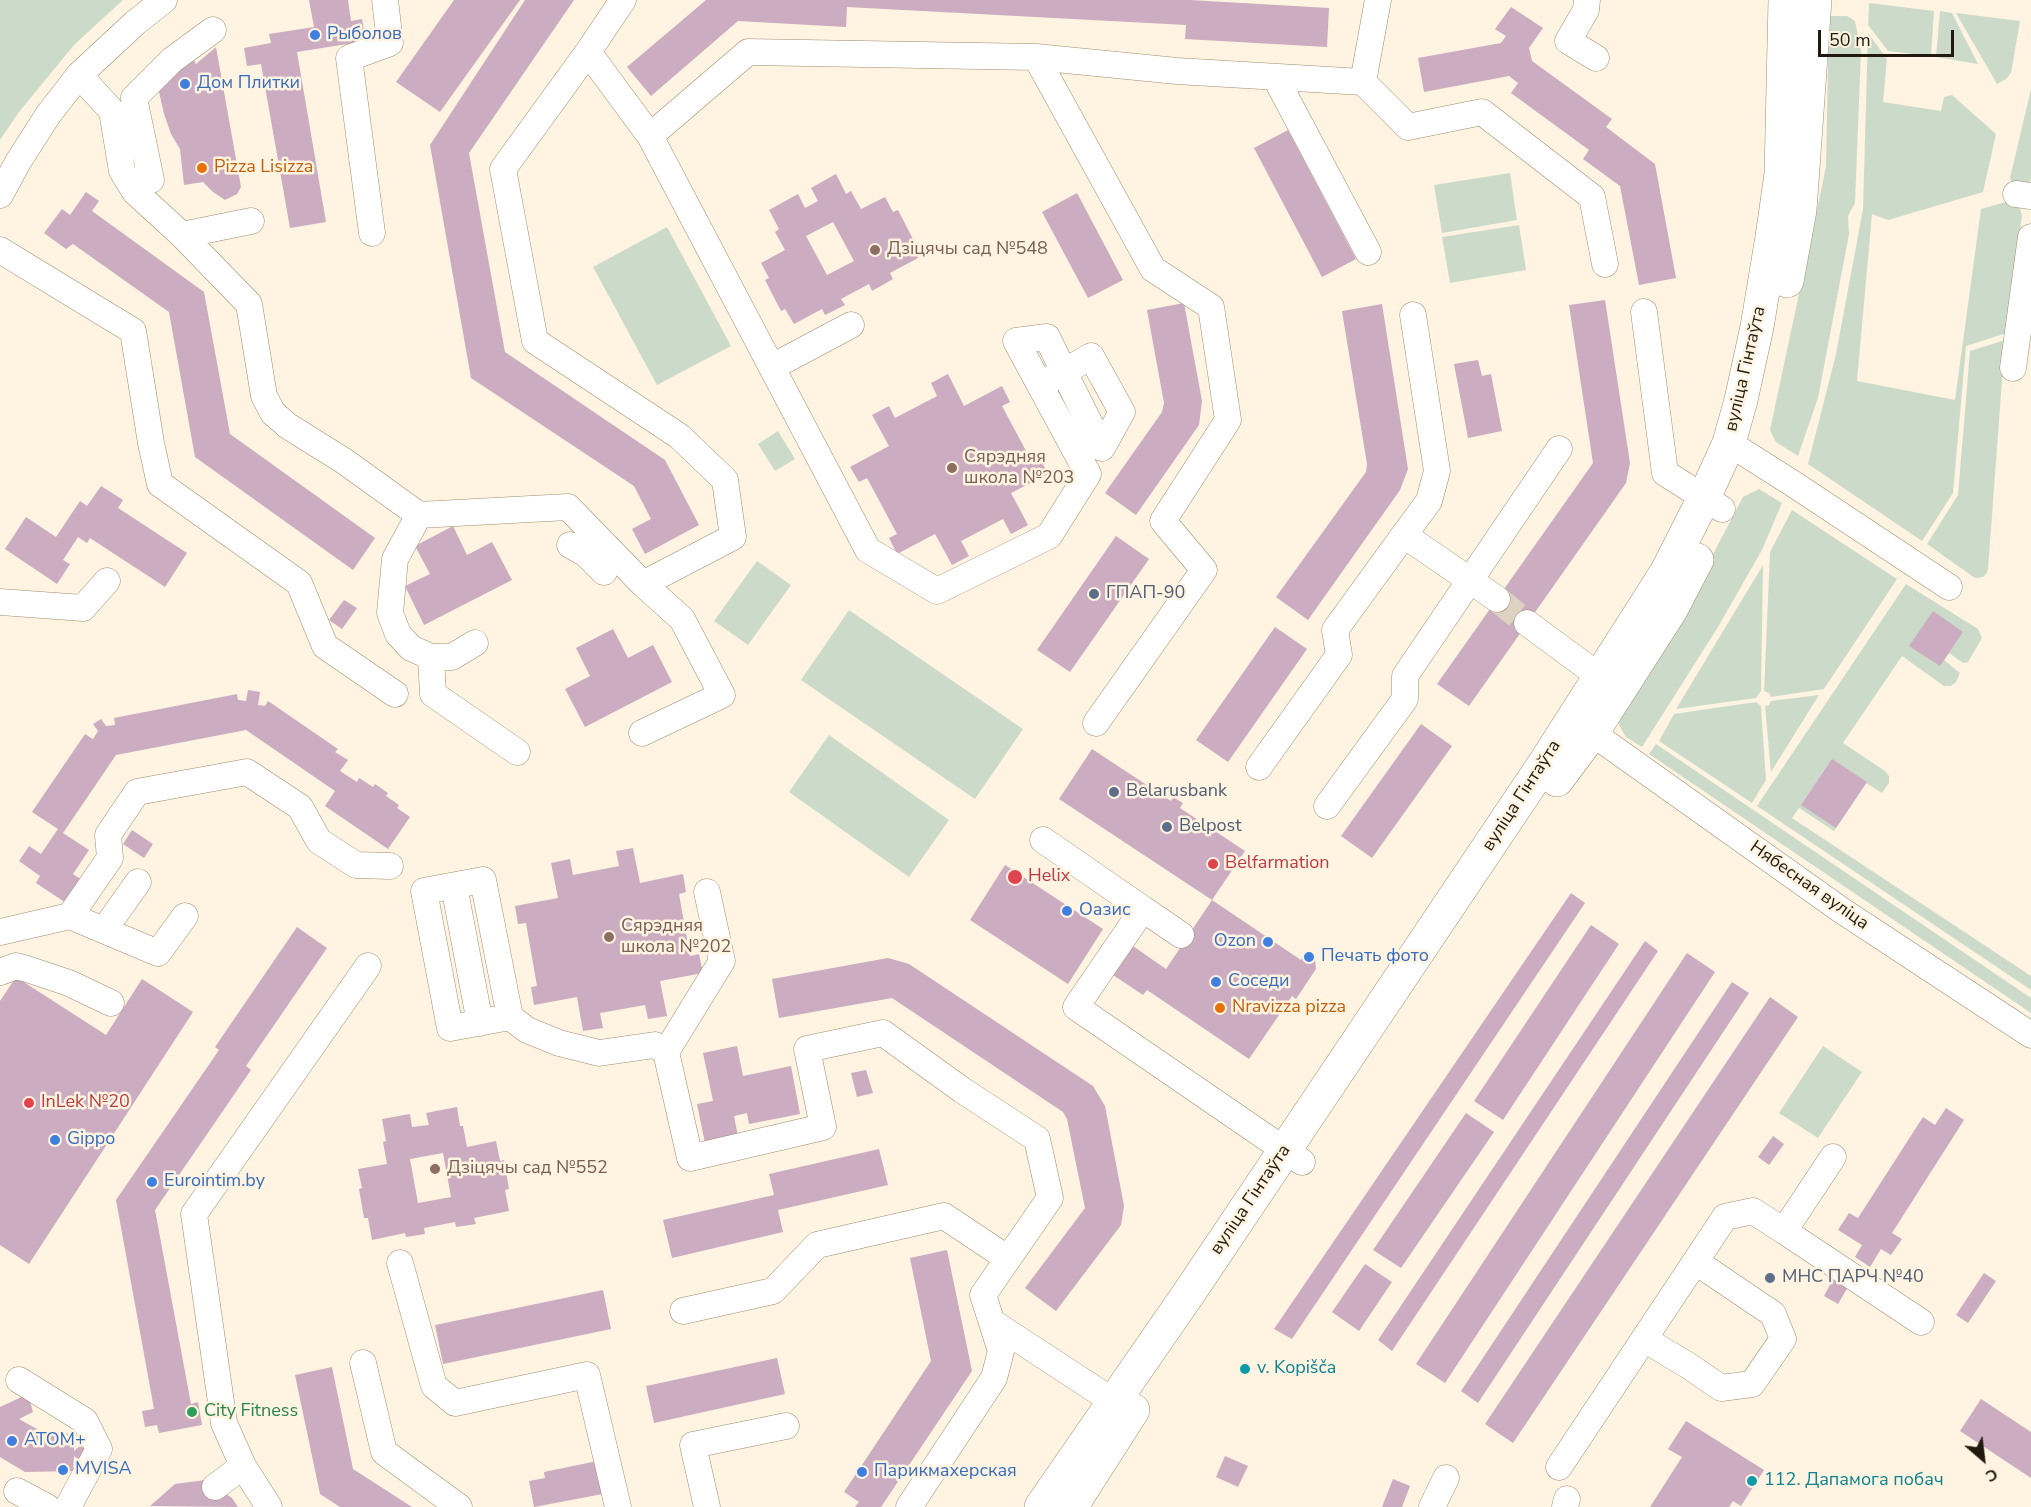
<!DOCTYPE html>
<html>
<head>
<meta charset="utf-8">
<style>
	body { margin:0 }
	#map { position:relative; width:2031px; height:1507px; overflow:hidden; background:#fff3e1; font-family:"Nunito Sans",sans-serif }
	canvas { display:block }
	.north { position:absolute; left:1953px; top:1429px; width:60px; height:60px; -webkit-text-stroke:4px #fff3e1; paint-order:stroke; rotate:152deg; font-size:16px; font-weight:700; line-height:24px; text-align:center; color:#211a0f }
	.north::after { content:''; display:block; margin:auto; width:21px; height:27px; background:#211a0f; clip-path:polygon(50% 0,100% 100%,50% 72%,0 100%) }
	.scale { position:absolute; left:1818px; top:30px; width:136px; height:27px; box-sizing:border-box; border:3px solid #211a0f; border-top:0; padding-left:8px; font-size:18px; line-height:21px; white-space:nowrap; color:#211a0f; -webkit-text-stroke:4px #fff3e1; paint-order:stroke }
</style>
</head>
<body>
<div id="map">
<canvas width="2031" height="1507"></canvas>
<div class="north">С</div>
<div class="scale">50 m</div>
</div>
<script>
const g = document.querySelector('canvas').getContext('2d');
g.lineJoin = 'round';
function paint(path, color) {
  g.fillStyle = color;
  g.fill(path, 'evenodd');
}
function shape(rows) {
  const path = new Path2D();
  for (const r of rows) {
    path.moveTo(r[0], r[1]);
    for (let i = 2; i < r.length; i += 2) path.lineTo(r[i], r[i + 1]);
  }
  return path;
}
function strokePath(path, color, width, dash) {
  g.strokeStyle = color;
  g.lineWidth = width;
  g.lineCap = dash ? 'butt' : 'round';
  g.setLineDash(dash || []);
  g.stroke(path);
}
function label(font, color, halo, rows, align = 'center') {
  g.font = font + ' "Nunito Sans",sans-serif';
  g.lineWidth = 5;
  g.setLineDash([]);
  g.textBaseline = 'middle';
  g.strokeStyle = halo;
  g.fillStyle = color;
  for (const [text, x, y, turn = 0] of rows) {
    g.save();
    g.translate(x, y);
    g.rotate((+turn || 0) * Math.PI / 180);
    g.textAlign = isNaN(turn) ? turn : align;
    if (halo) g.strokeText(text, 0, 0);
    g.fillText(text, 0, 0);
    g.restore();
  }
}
paint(shape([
	[0,0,123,0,74,45,19,112,0,140],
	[1869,3,1934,11,1931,56,1888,51,1868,25],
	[1940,11,1952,13,1978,64,1936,57],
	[1956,13,2020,21,2011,73,2006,79,1997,84],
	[1829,16,1847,16,1855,21,1861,51,1855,203,1848,216,1849,234,1818,398,1798,456,1776,442,1770,430,1826,167],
	[1868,33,1887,59,1883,102,1941,111,1944,97,1952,95,1996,134,1983,192,1888,220,1872,214,1857,381,1955,400,1981,209,2009,201,2016,204,2020,209,2022,215,2007,333,1966,346,1953,493,1922,541,1808,464,1836,354,1863,209],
	[2031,89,2031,178,2030,182,2025,187,2012,183,2010,178],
	[1510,173,1517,220,1442,233,1434,185],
	[1519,225,1526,270,1450,283,1442,237],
	[667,227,731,346,657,385,593,267],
	[2005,340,1988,569,1987,573,1983,577,1975,578,1927,544,1958,495,1970,351],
	[778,431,795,459,775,471,758,444],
	[1759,489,1782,503,1762,550,1718,627,1642,747,1626,737,1619,725,1620,710,1681,615,1743,497],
	[1792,510,1897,579,1824,689,1771,697,1769,693,1764,691,1770,552],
	[757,561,791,585,748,645,714,621],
	[1763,565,1761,691,1756,698,1676,709],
	[1906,584,1978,629,1982,638,1968,662,1963,663,1949,653,1944,660,1960,673,1956,682,1951,686,1944,686,1902,656,1843,743,1885,771,1889,776,1889,783,1882,793,1866,783,1834,831,1799,808,1792,818,2031,976,2031,990,1757,806],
	[849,610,1023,729,975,799,801,680],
	[1819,695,1771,772,1765,706,1769,705,1771,701],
	[1756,702,1761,706,1766,780,1752,803,1659,741,1674,714],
	[829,735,949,820,909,877,789,792],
	[1656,744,2031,998,2031,1013,1649,754],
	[1823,1046,1862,1072,1818,1138,1779,1113]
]), '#ccdbc9');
paint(shape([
	[309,0,348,0,351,21,362,19,366,41,297,52,326,222,290,228,261,64,247,66,244,48,271,43,269,34,314,27],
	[454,0,520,0,440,112,396,82],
	[525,0,574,0,469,153,505,352,665,460,699,525,645,554,632,529,651,519,634,486,471,378,430,145],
	[706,0,1190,0,1329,8,1327,47,1185,39,1186,25,847,7,846,27,738,21,651,96,627,67],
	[1511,7,1543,28,1529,48,1532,61,1612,119,1606,127,1655,164,1676,278,1639,285,1620,186,1583,159,1589,150,1511,93,1518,83,1509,76,1424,92,1418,58,1501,43,1506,36,1495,29],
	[216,47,241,187,237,194,225,200,213,192,203,182,184,185,180,149,171,134,164,114,157,83,191,56,196,64],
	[1288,130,1356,259,1322,277,1254,148],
	[836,174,846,194,851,191,861,209,885,197,893,212,898,210,914,241,910,243,918,258,890,273,893,279,872,291,869,284,841,299,845,305,825,315,822,309,794,324,785,309,781,311,765,280,769,278,761,263,785,250,775,232,779,229,769,210,798,194,805,208,818,201,811,188],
	[833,222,854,261,827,275,806,236],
	[86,192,99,201,92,211,204,292,230,434,375,538,353,570,195,457,169,312,73,244,66,249,44,233,62,209,70,215],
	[1077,193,1123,280,1088,298,1042,212],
	[1605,300,1630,463,1626,483,1469,706,1437,684,1593,463,1569,305],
	[1184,303,1202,401,1199,425,1136,515,1105,493,1162,412,1164,403,1147,310],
	[1382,304,1408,469,1400,490,1308,620,1276,597,1366,472,1367,464,1342,311],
	[1478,360,1482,376,1491,374,1502,431,1468,438,1454,364],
	[948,374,964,406,1002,386,1010,402,1002,406,1032,462,1040,458,1048,474,1011,493,1028,525,1011,534,1003,519,961,541,969,556,952,565,935,534,897,554,889,538,897,534,867,478,859,482,850,467,889,446,872,415,889,406,895,418,937,396,931,383],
	[101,486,123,500,118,508,187,553,165,587,90,538,87,543,78,537,63,560,70,564,57,584,5,549,26,517,56,537,80,501,87,506],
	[453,526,467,555,492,542,512,580,424,625,405,586,430,574,415,546],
	[1116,536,1149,559,1070,672,1037,650],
	[344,600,357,608,342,629,329,620],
	[1933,611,1963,632,1940,666,1909,646],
	[1275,627,1307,649,1228,762,1196,740],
	[613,629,628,658,653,645,672,682,585,727,565,689,590,676,576,648],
	[248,690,260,692,258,705,265,706,268,701,338,749,335,752,348,760,340,771,357,782,359,778,373,787,375,784,388,793,386,796,399,805,397,808,410,817,388,849,325,806,335,791,246,730,116,755,63,833,89,850,73,874,82,880,66,903,36,883,40,876,19,861,29,846,41,854,58,829,32,812,85,734,93,739,98,731,93,724,101,719,106,726,115,725,114,718,237,694,238,700,246,701],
	[1421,724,1452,746,1372,858,1341,836],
	[1092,749,1171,801,1173,797,1183,803,1180,808,1245,851,1212,900,1059,799],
	[1832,759,1867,782,1836,828,1801,805],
	[132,830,153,844,144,858,123,844],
	[633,848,640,883,683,874,686,892,679,894,690,956,699,954,703,973,660,981,667,1016,648,1019,645,1005,600,1013,603,1028,583,1031,577,997,534,1005,531,987,537,986,526,923,518,924,515,906,558,898,551,863,570,859,573,875,619,866,616,851],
	[1005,865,1103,929,1068,984,970,920],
	[1571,893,1585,903,1292,1339,1274,1329],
	[1212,900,1301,960,1305,953,1315,959,1316,969,1296,999,1292,996,1249,1059,1147,990,1143,995,1113,975,1133,946,1166,969],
	[1591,925,1619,944,1503,1120,1474,1101],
	[297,927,327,948,246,1066,251,1070,155,1210,191,1404,198,1402,202,1425,159,1433,157,1425,145,1427,142,1411,154,1409,116,1200,219,1050,215,1047],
	[1645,941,1658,951,1392,1351,1378,1340],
	[1687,953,1715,972,1445,1383,1416,1364],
	[888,958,909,964,1093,1086,1105,1106,1124,1206,1121,1225,1056,1311,1025,1288,1085,1208,1067,1119,1063,1112,892,998,779,1018,772,979],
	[16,977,106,1035,142,979,193,1012,29,1264,0,1245,0,1001],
	[1732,982,1749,993,1478,1403,1461,1391],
	[1770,997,1798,1017,1513,1443,1485,1424],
	[737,1046,743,1076,791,1066,800,1114,749,1124,747,1113,734,1116,739,1142,706,1148,697,1104,713,1101,703,1053],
	[866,1070,873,1093,857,1097,851,1073],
	[457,1107,460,1126,463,1126,467,1147,496,1141,500,1161,504,1160,509,1189,505,1190,509,1211,474,1218,476,1224,456,1227,455,1222,424,1228,425,1234,406,1237,405,1233,372,1240,368,1218,364,1218,359,1189,362,1188,358,1169,387,1164,383,1142,386,1141,382,1119,410,1114,412,1127,429,1125,426,1113],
	[443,1153,451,1197,418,1203,410,1159],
	[1946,1108,1964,1120,1892,1233,1902,1239,1891,1255,1881,1249,1870,1267,1855,1257,1862,1245,1838,1230,1849,1213,1858,1218,1923,1117,1935,1125],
	[1466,1113,1494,1132,1401,1268,1373,1250],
	[1773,1136,1784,1144,1769,1165,1758,1157],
	[879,1149,888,1185,778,1210,783,1232,672,1258,663,1220,774,1195,769,1174],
	[947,1250,972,1371,881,1507,855,1507,859,1502,844,1492,931,1361,910,1258],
	[1365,1264,1392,1282,1359,1331,1332,1312],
	[1984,1273,1996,1281,1968,1323,1956,1315],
	[1833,1279,1848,1287,1838,1304,1824,1296],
	[603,1290,611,1329,443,1364,435,1325],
	[777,1358,785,1394,654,1423,646,1386],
	[332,1367,353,1469,412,1507,340,1507,320,1494,295,1375],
	[28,1394,33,1412,19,1419,44,1433,74,1434,74,1451,80,1446,86,1449,79,1460,74,1456,73,1471,25,1472,0,1457,0,1407],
	[1981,1399,2031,1432,2031,1478,1960,1431],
	[1686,1421,1764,1470,1741,1506,1733,1501,1729,1507,1650,1507,1682,1457,1668,1449],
	[1225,1456,1248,1466,1238,1487,1216,1477],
	[602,1460,608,1493,534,1507,529,1481,545,1478,544,1472],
	[1393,1479,1410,1486,1402,1507,1382,1507],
	[205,1480,232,1498,238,1507,150,1506,175,1484]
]), '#ccacc0');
strokePath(shape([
	[1497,599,1527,623]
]), '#ded2c2', 26, [26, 13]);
const minor = shape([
	[1587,0,1586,10,1568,41,1596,58],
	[588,52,650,136,748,52,1036,57,1177,71,1363,82,1408,127,1482,112,1592,197,1605,264],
	[1036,57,1153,269,1211,307,1228,420,1163,521,1204,570,1096,723],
	[79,75,112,111,122,171,135,192,182,235,249,304,264,396,273,413,288,426,344,461,419,515,568,507,643,584,733,537,725,480,679,436,535,341,503,169,588,52,623,0],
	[1275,77,1368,252],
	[1363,82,1378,0],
	[650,136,868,550,937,591,1049,536,1088,474,1016,341,1047,337,1064,372,1102,448,1122,412,1091,356,1064,372,1040,385],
	[131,185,151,180,134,98,172,60,213,30],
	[2016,194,2031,196],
	[0,195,18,162,48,115,79,75,135,23,164,0],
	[372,233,349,58,390,43,385,0],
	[182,235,251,221],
	[0,250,133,331,151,443,160,484,299,583,325,646,395,694],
	[1644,312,1665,473,1722,509],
	[1413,315,1437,471,1429,501,1404,535,1497,599],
	[772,367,851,325],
	[2013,368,2031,237],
	[1729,443,1795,485,1949,587],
	[419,515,395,559,390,613,398,634,411,648,431,657,452,657,475,643],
	[570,545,586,554,604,572],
	[0,602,83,608,107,581],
	[1527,623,1599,676],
	[431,657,433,694,517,752],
	[642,733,722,695,682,619,643,584],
	[1592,733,1841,910,2031,1035],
	[1259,767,1339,655,1335,630,1404,535],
	[1327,806,1405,699,1405,676,1559,449],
	[1043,840,1143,909,1076,1007,1302,1162],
	[454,886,480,1023],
	[1143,909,1181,935],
	[70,916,158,953,185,916],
	[104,930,138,882],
	[0,932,70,916,110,858,108,835,137,792,247,772,300,807,319,841,356,865,390,866],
	[0,972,16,966,27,969,69,983,111,1003],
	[510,1017,450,1028,424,891,483,880,510,1017,527,1030,559,1043,599,1053,655,1045,666,1052,690,1158,823,1127,807,1049,883,1033,962,1090,1037,1139,1050,1198,983,1295,1001,1351,994,1378,909,1507],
	[666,1052,722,961,707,892],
	[1833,1157,1784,1231,1921,1322],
	[400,1263,434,1386,455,1403,587,1375,618,1507],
	[683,1311,773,1291,817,1245,944,1216,1007,1258],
	[992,1322,1128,1411],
	[1644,1339,1689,1366,1721,1388,1752,1384,1783,1339,1773,1314,1696,1262],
	[363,1363,384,1452,459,1507],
	[19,1380,85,1421,99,1449,68,1507],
	[1559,1467,1725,1217,1753,1211,1784,1231],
	[215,1487,243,1466],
	[17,1491,47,1507],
	[269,1507,243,1466,224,1423,194,1214,368,966],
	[707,1507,693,1445,786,1426],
	[1432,1507,1446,1478],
	[1565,1507,1567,1499]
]);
const major = shape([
	[1787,281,1800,210,1815,0],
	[1557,780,1592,733,1672,608,1697,560],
	[1041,1507,1191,1290,1546,761,1666,573,1704,498,1729,443,1741,400,1757,327,1772,237,1781,174,1785,0],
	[1071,1507,1133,1410]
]);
strokePath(minor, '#9e8c70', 27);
strokePath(major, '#9e8c70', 34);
strokePath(minor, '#fff', 26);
strokePath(major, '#fff', 33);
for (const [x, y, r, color] of [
	[315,35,6,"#3f7fe0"],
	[185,84,6,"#3f7fe0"],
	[202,168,6,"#e8710a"],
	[875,250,6,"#8d6e63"],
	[952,468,6,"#8d6e63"],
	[1094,594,6,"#5c6f8a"],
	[1114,792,6,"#5c6f8a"],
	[1167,827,6,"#5c6f8a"],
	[1213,864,6,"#e0444e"],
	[1015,877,8,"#e0444e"],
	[1067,911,6,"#3f7fe0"],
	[609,937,6,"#8d6e63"],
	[1268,942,6,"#3f7fe0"],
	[1309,957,6,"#3f7fe0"],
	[1216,982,6,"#3f7fe0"],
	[1220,1008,6,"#e8710a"],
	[29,1103,6,"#e0444e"],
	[55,1140,6,"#3f7fe0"],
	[435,1169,6,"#8d6e63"],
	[152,1182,6,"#3f7fe0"],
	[1770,1278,6,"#5c6f8a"],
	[1245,1369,6,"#0f9aa8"],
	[192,1412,6,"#2e9e5b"],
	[12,1441,6,"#3f7fe0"],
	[63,1470,6,"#3f7fe0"],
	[862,1472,6,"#3f7fe0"],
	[1752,1481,6,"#0f9aa8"]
]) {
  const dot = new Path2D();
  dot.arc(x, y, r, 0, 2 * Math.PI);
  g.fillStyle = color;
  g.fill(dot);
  strokePath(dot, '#fff3e1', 2);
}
label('18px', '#366cbe', '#fff3e1', [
	["Рыболов",327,35],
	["Дом Плитки",197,84],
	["Оазис",1079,911],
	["Ozon",1256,942,"right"],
	["Печать фото",1321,957],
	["Соседи",1228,982],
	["Gippo",67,1140],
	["Eurointim.by",164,1182],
	["АТОМ+",24,1441],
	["MVISA",75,1470],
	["Парикмахерская",874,1472]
], 'left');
label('18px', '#c56008', '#fff3e1', [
	["Pizza Lisizza",214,168],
	["Nravizza pizza",1232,1008]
], 'left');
label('18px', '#785e54', '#fff3e1', [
	["Дзіцячы сад №548",887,250],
	["Сярэдняя",964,458],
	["школа №203",964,479],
	["Сярэдняя",621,927],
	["школа №202",621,948],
	["Дзіцячы сад №552",447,1169]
], 'left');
label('18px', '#211a0f', '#fff3e1', [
	["вуліца Гінтаўта",1746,369,-77],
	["вуліца Гінтаўта",1522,796,-57],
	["Нябесная вуліца",1809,886,35],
	["вуліца Гінтаўта",1251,1200,-56]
]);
label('18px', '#4e5e75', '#fff3e1', [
	["ГПАП-90",1106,594],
	["Belarusbank",1126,792],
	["Belpost",1179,827],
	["МНС ПАРЧ №40",1782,1278]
], 'left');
label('18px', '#be3a42', '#fff3e1', [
	["Belfarmation",1225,864],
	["Helix",1028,877],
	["InLek №20",41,1103]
], 'left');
label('18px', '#0d838f', '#fff3e1', [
	["v. Kopišča",1257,1369],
	["112. Дапамога побач",1764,1481]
], 'left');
label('18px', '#27864d', '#fff3e1', [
	["City Fitness",204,1412]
], 'left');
</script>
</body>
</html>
